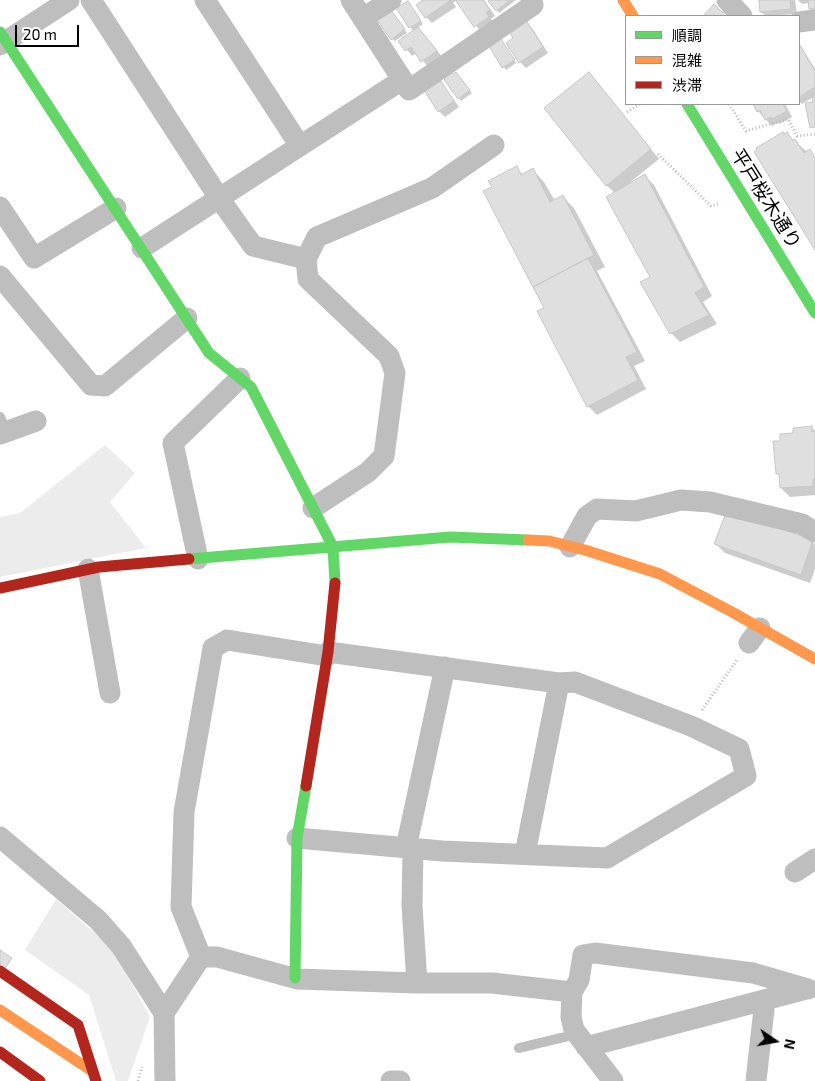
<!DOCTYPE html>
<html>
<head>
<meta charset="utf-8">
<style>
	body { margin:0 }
	#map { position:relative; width:815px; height:1081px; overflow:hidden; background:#fff; font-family:"Exo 2","Noto Sans JP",sans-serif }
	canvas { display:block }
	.legend { position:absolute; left:625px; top:15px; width:175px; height:90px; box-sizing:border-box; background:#fff; border:1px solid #999; margin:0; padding:6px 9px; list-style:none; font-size:15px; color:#000 }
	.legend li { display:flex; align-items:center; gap:10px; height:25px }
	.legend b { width:25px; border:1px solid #999 }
	.north { position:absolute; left:750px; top:1016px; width:50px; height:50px; -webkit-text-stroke:4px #fff; paint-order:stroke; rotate:102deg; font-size:14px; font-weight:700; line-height:20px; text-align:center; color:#000 }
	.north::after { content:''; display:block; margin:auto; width:18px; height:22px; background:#000; clip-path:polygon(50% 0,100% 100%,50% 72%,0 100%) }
	.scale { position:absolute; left:15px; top:25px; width:64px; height:22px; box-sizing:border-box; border:2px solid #000; border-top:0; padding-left:6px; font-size:15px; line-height:18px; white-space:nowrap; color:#000; -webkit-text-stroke:4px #fff; paint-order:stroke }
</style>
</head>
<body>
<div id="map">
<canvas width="815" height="1081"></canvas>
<ul class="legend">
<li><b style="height:6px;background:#63d668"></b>順調</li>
<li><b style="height:6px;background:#ff974d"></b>混雑</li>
<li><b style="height:6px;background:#b3261e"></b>渋滞</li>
</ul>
<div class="north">N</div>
<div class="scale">20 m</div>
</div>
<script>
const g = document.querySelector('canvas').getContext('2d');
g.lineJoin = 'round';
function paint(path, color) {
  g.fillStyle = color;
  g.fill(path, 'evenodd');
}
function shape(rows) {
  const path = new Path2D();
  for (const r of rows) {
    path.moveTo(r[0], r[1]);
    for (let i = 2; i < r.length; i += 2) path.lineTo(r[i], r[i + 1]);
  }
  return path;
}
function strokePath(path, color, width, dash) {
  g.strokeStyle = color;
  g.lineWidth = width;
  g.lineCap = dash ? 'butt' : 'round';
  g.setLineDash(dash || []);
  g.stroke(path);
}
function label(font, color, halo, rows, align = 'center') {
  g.font = font + ' "Exo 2","Noto Sans JP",sans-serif';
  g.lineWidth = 4;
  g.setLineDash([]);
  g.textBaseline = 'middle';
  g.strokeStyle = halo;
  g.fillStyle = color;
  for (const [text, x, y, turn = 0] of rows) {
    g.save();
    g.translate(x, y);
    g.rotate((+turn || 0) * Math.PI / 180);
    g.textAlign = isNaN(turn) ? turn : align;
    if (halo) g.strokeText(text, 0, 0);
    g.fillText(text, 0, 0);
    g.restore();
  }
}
paint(shape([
	[105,445,135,473,110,502,146,548,0,577,0,517,20,513],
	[56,899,114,950,150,1017,128,1081,116,1081,89,995,25,950]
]), '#ececec');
paint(shape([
	[426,0,457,0,453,3,456,7,432,23,426,17],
	[457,0,484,0,495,16,491,19,494,23,481,32],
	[491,0,516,0,499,13],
	[760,0,795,0,797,14,766,16,761,12],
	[798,0,815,0,815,14,810,9,809,3,802,4],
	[408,2,423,24,417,28,434,46,442,57,428,67,417,53,412,56,400,41,413,31,398,9],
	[393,15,407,33,395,41,392,39],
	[526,22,532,28,548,53,526,68,520,62,515,39],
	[503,43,516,63,506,70,490,47],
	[799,43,815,69,815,96,802,104,799,101],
	[589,73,659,159,628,184,628,185,645,176,654,185,712,296,703,302,717,324,680,342,671,333,652,278,615,193,606,185],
	[454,75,459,76,472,93,461,101,459,98],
	[441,82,459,107,445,117,439,111],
	[754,104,785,104,792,117,779,124,777,123,772,126,758,111],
	[787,134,807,152,809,151,815,157,815,247,785,135],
	[517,168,523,175,533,170,544,182,555,201,563,197,574,208,605,267,597,271,645,361,634,366,646,389,597,415,588,406,493,188],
	[811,427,815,431,815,495,790,497,781,488,781,477,777,473,782,442],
	[812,541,815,544,815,569,810,583,725,553,716,544]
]), '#0003');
const building = shape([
	[423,0,451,0,425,18,416,5,423,0],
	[458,0,483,0,490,10,486,12,489,17,474,27,456,1,458,0],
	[490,0,510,0,496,11,488,1,490,0],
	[759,0,790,0,791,9,760,12,759,0],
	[808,0,815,0,815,9,809,9,808,0],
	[408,1,421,21,409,28,396,8,408,1],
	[714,4,723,13,724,11,730,16,705,16,704,15,714,4],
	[391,10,405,29,391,40,377,20,391,10],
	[526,20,543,47,519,63,506,43,513,38,506,27,526,20],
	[418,27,437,51,421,62,411,47,405,51,398,41,418,27],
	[501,39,515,60,502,68,489,46,501,39],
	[799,44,815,71,815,87,799,97,799,44],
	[450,70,453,74,456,72,470,90,458,99,444,80,445,79,443,75,450,70],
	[589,72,651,149,606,186,544,108,589,72],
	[441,81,454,101,438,112,422,87,441,81],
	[812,97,815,97,815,127,810,128,805,103,813,102,812,97],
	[753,104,783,104,787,111,772,119,771,117,765,120,760,110,757,112,753,104],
	[783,132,785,134,787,132,793,141,795,139,804,153,810,149,815,158,815,250,754,152,757,150,756,148,783,132],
	[517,166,521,175,533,168,550,202,563,195,594,255,533,287,483,191,492,187,488,181,517,166],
	[645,174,704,287,695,293,709,315,670,334,640,282,650,277,606,197,645,174],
	[588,258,637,352,626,357,638,380,587,407,537,311,544,308,533,287,588,258],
	[812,426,812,432,815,431,815,477,813,480,813,486,780,488,779,474,776,474,773,441,780,441,780,434,793,433,793,428,812,426],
	[727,510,813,540,801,575,714,544,727,510],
	[0,950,12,958,0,976,0,950]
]);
paint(building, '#dfdfdf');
strokePath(building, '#c7c7c7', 1);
strokePath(shape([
	[729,104,746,131,788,119,797,136,815,134],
	[627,112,640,104],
	[658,154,711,206,720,203],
	[702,710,737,660],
	[138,1081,142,1067]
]), '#b9b9b9', 3, [1, 2.5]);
strokePath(shape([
	[0,417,6,431],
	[519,1048,577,1034]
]), '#bebebe', 10);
strokePath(shape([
	[91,0,219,198,253,246,306,259],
	[205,0,300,146],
	[351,0,409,90,533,5,531,0],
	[727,0,742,16],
	[363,18,391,0],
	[799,22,815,20],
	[0,45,69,0],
	[0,207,34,258,116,208],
	[142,248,402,80],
	[0,276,91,385,105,386,187,318],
	[0,434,36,421],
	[313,508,368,472,384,456,395,373,389,356,308,279,306,259,317,237,432,188,494,145],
	[570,547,587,516,597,509,636,511,681,500,710,502,802,524,815,532],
	[198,559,173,443,240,378],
	[88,569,110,693],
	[749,643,760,628],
	[0,837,98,920,121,946,164,1013,165,1081],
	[297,838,442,851,607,858,746,776,739,749,691,726,575,682,559,683,328,652],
	[406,848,445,667],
	[413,848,412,906,417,983],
	[525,854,559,683],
	[795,872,815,859],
	[201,957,181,907,184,812,213,648,227,640,327,656],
	[572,992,579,980,583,955,595,953,753,973,808,989],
	[164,1013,201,957,217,957,297,979,417,983,492,983,572,992,571,1017,574,1030,613,1081],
	[586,1047,806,989],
	[391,1081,400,1081],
	[756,1081,765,1000]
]), '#bebebe', 21);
strokePath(shape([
	[0,32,209,353,251,387,333,547,335,583],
	[687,104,815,313],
	[189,559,450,537,528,540],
	[295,978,297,838,306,786]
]), '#63d668', 11);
strokePath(shape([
	[623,0,633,16],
	[528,540,549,541,585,550,660,574,732,612,815,659],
	[0,1010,92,1071]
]), '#ff974d', 11);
strokePath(shape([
	[0,588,99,567,189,559],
	[306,786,328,652,335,583],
	[0,971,78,1025,96,1081],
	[0,1052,40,1081]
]), '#b3261e', 11);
label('19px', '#000', '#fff', [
	["平戸桜木通り",766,199,58]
]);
</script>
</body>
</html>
